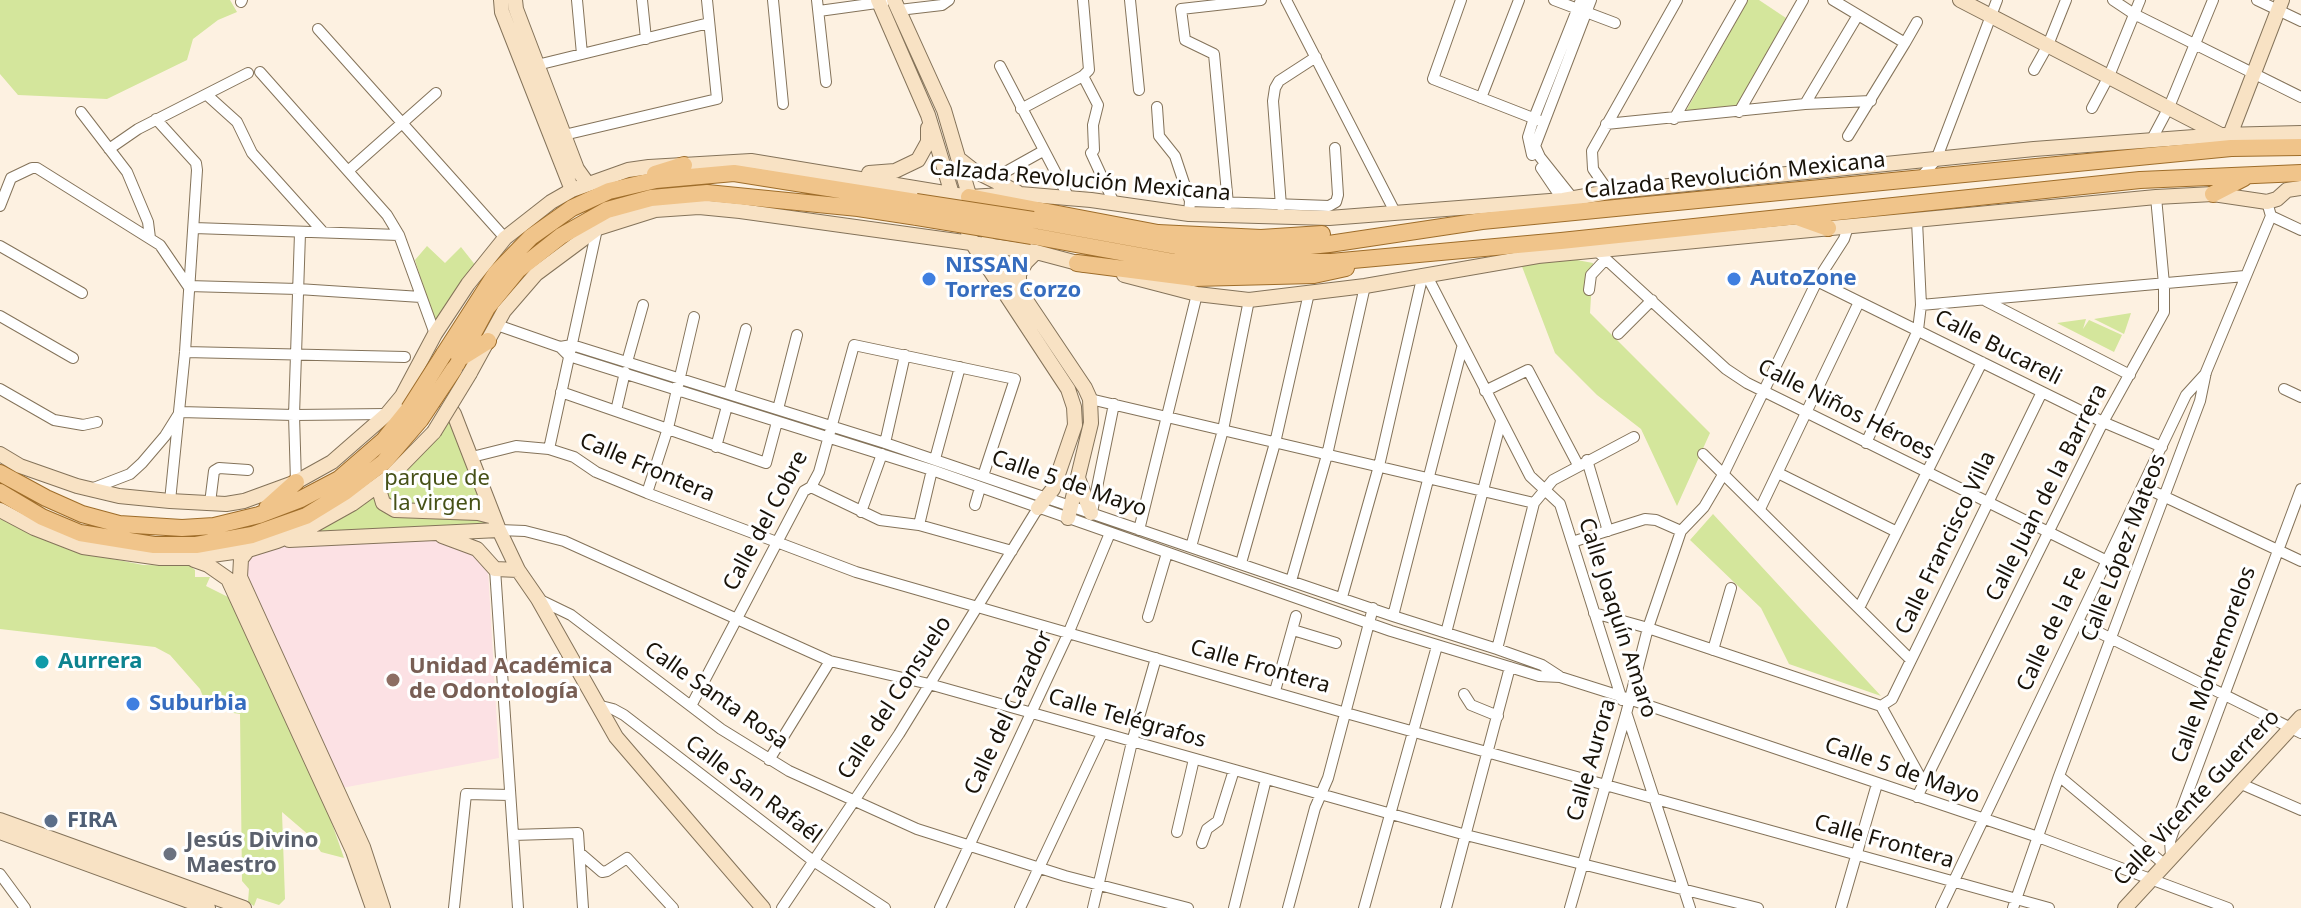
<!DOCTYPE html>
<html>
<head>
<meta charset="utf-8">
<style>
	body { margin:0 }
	canvas { display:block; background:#fdf1e1 }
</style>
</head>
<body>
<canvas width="2301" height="908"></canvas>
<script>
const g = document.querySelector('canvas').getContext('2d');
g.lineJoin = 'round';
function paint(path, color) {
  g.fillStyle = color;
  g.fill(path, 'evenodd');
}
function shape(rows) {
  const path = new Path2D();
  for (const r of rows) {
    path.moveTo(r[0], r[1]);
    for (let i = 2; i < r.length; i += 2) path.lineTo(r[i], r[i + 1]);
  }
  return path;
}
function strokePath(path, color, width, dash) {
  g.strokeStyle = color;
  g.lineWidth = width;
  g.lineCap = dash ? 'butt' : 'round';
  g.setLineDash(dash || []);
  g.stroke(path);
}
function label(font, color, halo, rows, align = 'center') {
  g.font = font + ' "Noto Sans",sans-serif';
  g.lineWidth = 6;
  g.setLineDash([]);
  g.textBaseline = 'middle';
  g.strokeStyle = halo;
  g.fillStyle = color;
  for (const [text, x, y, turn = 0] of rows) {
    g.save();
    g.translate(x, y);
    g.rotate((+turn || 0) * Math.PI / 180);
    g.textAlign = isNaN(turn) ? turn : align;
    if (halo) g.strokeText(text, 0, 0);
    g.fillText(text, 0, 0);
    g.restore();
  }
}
paint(shape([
	[435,535,475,550,488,570,499,758,342,788,245,575,249,558,265,548,319,540]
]), '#fce1e4');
paint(shape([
	[0,0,230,0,237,12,218,20,193,39,187,60,107,99,18,95,0,74],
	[1748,0,1759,0,1786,18,1735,110,1686,111],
	[427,246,445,263,461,247,476,266,434,322,415,260],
	[1566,258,1593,263,1590,313,1710,433,1677,506,1641,429,1597,395,1555,353,1521,264],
	[2131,313,2124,334,2094,319],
	[2086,319,2083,329,2089,320,2122,335,2114,352,2057,323],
	[448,419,495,529,318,532,313,530,332,520],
	[1713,514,1881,696,1789,664,1761,608,1690,540],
	[0,519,78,552,143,565,190,566,195,570,195,577,210,577,206,586,230,598,329,815,344,858,321,852,310,836,282,812,285,899,279,905,257,898,254,906,248,902,249,889,242,881,240,714,208,709,200,689,170,655,155,647,0,629]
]), '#d4e69c');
const street = shape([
	[577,0,582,54],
	[642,0,646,39],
	[773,0,783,104],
	[817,0,826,82],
	[1130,0,1139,90],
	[1286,0,1395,212],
	[1461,0,1433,79,1538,120],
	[1554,0,1615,23],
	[1833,0,1905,43,1848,136],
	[2113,0,2134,14,2301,97],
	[2257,0,2301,21],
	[241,2,242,0],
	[899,10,942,5,949,0],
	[819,11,884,2],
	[318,29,505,238],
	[1905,43,1917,22],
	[537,65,709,23],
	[1000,66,1069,198],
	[2034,70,2048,45,2066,0],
	[260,72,387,215,399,235,435,334],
	[1083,76,1098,105,1093,125,1094,150,1091,153,1114,203],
	[207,95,237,122,252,153,323,232],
	[1481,98,1519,0],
	[1805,104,1858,15],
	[1157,107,1159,136,1175,156,1190,201],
	[2092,108,2109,76,2140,0],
	[1021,109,1083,76,1089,70,1083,0],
	[81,112,127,172,148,222,150,238],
	[1739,112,1803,0],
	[156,119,196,163,197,170,185,352,170,501],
	[1674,119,1742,0],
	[1606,124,1805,104,1871,101],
	[564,135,717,99,707,0],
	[2152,139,2169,107,2213,0],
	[109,149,138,129,248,73],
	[1532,155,1528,137,1534,118,1581,0],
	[1541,168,1566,205],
	[348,171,436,93],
	[1921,177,1936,160,1997,0],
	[991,180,1043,151],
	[1609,192,1593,169,1592,151,1677,0],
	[1575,201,1540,157,1535,146,1591,0],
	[1228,204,1214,54,1185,40,1181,9,1261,0],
	[0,206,11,178,32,168,37,168,160,245,188,286,298,289,421,297],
	[1281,206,1273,101,1275,88,1279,81,1316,57],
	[1189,214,1190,201,1329,206,1336,202,1338,195,1335,148],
	[2271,216,2301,230],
	[194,228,399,235],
	[0,246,82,293],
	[1597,251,1726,369,1747,383,2107,561],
	[1426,274,1530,476,1560,504,1622,700],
	[1817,281,2103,422,2162,447],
	[1589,290,1591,275,1606,259],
	[1986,301,2130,375],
	[1921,305,2245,276],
	[0,316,73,358],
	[497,325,560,347,569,356,932,470,1391,631,1539,676,1560,677,1620,696,2038,837,2228,908],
	[1618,334,1652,300],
	[560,347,572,345,885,443,1393,616,1497,649,1542,665,1559,676],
	[185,352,405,357],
	[627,362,643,305],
	[0,389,54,420,83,425,97,422],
	[2284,389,2301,397],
	[1485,391,1528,370,1578,465],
	[561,392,766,463,777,422],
	[729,393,746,329],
	[1090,399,1534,503],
	[778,409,797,335],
	[616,411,625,372],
	[885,443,905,355],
	[1866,443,1918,330,1921,305,1917,221],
	[716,447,727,406],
	[549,449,597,229],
	[1703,454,1911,660],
	[472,457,516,446,549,449,574,457,596,472,647,493,856,572,1346,713,2049,908],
	[935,459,960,367],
	[1587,460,1608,531],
	[1778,473,1897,532],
	[296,482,294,415,300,233],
	[811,487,880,520,919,525,1012,551],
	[2144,487,2301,561],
	[91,489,130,474,142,463,165,436,180,412,294,415,387,414],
	[647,493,668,428,694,317],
	[210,503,214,471,219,468,248,470],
	[975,505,980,488],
	[1760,509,1859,302],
	[861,512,882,454],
	[1092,512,1114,404],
	[919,525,932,470],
	[499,530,525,531,564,541,830,661,929,684,1466,835,1758,908],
	[1139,530,1197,294],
	[1572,542,1645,519,1656,520,1681,531],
	[1191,547,1223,430,1249,300],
	[1241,563,1275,443,1309,293],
	[495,569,518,908],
	[1291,581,1327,455,1365,286],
	[1342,597,1379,466,1423,274],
	[538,599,571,615,721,729,789,771,917,829,1065,876,1188,908],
	[1859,608,1982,362],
	[1594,613,1648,628,1881,706],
	[1393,616,1462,348],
	[1148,617,1167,553],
	[2078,622,2301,733],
	[1293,630,1336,643],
	[1446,633,1501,421],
	[1497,649,1534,503,1553,480,1634,437],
	[1713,650,1731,588],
	[1275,691,1296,616],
	[1464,694,1471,705,1498,716],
	[597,705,613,709,624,715,812,860,885,908],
	[691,706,804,491,811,487,819,472,854,345,1015,379,983,476],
	[1881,706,1892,699,2042,392],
	[1881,706,1924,784],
	[1627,715,1690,908],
	[769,760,830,661],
	[2059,776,2164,864],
	[2239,783,2301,810],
	[1917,797,2103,422,2164,312,2164,284,2156,197],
	[1177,832,1194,759],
	[513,835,578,833,583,908],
	[1202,843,1207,829,1218,821,1234,770],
	[580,853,602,872,607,871,627,858,673,908],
	[2171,856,2170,841,2176,824,2301,489],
	[0,874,25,908],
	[454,908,466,794,510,795],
	[782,908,899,734,1038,508],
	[940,908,1068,634,1110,533],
	[1020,908,1102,734],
	[1093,908,1132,742,1156,658],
	[1234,908,1266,779],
	[1288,908,1315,808,1328,778,1373,608],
	[1364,908,1437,646],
	[1446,908,1510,667],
	[1570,908,1626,714,1648,628,1681,531,1704,507,1724,473,1817,281,1844,239,1848,227],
	[1841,908,1877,784],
	[1941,908,2186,395,2206,373],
	[2013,908,2059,776,2200,401,2206,372,2271,216,2267,202]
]);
const secondary = shape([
	[501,0,502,12,572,190],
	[515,0,516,9,577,169,587,183],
	[878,0,928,115,952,194,974,246,1068,389,1074,407,1075,425,1053,489,1038,508],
	[894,0,944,110,972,205],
	[1960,0,2219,134],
	[2230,135,2282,0],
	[959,159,973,170,1017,192],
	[869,173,895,171,918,160,928,142,928,128],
	[987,242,1085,388,1090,399,1091,423,1068,518],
	[1124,275,1197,294,1249,300,1365,286,1538,256,2156,197,2213,194,2267,202,2277,199,2287,190,2301,188],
	[1019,290,1019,274,1026,262,1036,252],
	[470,373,504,311,536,274,598,228,655,210,699,207,740,211,1036,252,1085,265],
	[443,398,454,414,499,530,518,570,538,599,616,737,763,908],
	[0,454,20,466,77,486,119,496,170,501,226,504,244,501,296,482,332,462,387,414,402,396,435,334,468,284,505,238,551,202,572,190,628,170,649,167,751,161,969,197,1020,194,1091,200,1189,214,1329,218,1563,200,1609,192,2034,149,2221,135,2301,133],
	[1078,478,1091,513],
	[378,486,383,503,395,510,478,513,494,517],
	[0,510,34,528,83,547,160,558,190,558,248,550,277,541,309,528,352,504,392,475,434,432],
	[442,536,477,549,495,569,518,570],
	[289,540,499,530],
	[248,550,241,559,240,577,363,847,383,908],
	[194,560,208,565,228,579,353,851,373,908],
	[0,820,244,908],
	[0,832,208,908],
	[2125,908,2301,717]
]);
const primary = shape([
	[655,174,684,165],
	[2213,194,2244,178],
	[969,197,1158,233,1261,238,1322,234],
	[1800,218,1828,228],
	[1033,220,1181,247,1281,249,1329,244,1482,221,2231,148,2301,147],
	[1032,236,1174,262,1331,262,1561,241,2140,180,2301,173],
	[1077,263,1194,278,1314,275,1346,268],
	[444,354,496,273,531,237,572,208,609,191,656,180,734,173,916,202],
	[459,359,488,341],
	[454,369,487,308,518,270,561,236,607,210,651,198,707,193,858,208,917,217],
	[0,473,46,498,82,514,119,524,182,528,214,526,259,515,301,499,339,479,384,440,409,409],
	[0,492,42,517,80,533,154,545,196,545,252,535,306,516,345,492,384,462,420,420],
	[267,508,296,482]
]);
strokePath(street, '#84735a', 12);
strokePath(secondary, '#84735a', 16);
strokePath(primary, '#9e6d2a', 18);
strokePath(street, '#fff', 10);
strokePath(secondary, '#f8e2c4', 14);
strokePath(primary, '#f0c48a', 16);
const secondaryBridge = shape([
	[434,432,470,373]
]);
const primaryBridge = shape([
	[916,202,1033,220],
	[917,217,1032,236],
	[409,409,444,354],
	[420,420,454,369]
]);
strokePath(secondaryBridge, '#84735a', 16, []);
strokePath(primaryBridge, '#9e6d2a', 18, []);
strokePath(secondaryBridge, '#f8e2c4', 14);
strokePath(primaryBridge, '#f0c48a', 16);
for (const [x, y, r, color] of [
	[929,279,8,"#3f7fe0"],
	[1734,279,8,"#3f7fe0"],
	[42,662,8,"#0f9aa8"],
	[393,680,8,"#8d6e63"],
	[133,704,8,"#3f7fe0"],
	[51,821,8,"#5c6f8a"],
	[170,854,8,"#6b7280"]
]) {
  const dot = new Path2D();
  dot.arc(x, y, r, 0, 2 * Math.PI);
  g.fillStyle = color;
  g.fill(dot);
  strokePath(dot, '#fff', 3);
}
label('22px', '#191309', '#fff', [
	["Calzada Revolución Mexicana",1735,176,-6],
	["Calzada Revolución Mexicana",1080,181,5],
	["Calle Bucareli",1998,348,27],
	["Calle Niños Héroes",1846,410,27],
	["Calle Frontera",647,468,23],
	["Calle 5 de Mayo",1069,484,19],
	["Calle Juan de la Barrera",2047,493,-63],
	["Calle del Cobre",766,521,-62],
	["Calle Francisco Villa",1946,543,-64],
	["Calle López Mateos",2124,548,-69],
	["Calle Joaquín Amaro",1617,618,72],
	["Calle de la Fe",2052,629,-65],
	["Calle Montemorelos",2214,665,-70],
	["Calle Frontera",1260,667,16],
	["Calle Santa Rosa",716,696,35],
	["Calle del Consuelo",895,698,-57],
	["Calle del Cazador",1009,713,-65],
	["Calle Telégrafos",1127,719,16],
	["Calle Aurora",1592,760,-74],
	["Calle 5 de Mayo",1902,771,19],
	["Calle San Rafaél",753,790,37],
	["Calle Vicente Guerrero",2197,798,-47],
	["Calle Frontera",1884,842,16]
]);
label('bold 22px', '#366cbe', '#fff', [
	["NISSAN",945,266],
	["Torres Corzo",945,291],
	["AutoZone",1750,279],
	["Suburbia",149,704]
], 'left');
label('22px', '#465117', '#fff', [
	["parque de",437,479],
	["la virgen",437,504]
]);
label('bold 22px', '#0d838f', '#fff', [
	["Aurrera",58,662]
], 'left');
label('bold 22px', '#785e54', '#fff', [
	["Unidad Académica",409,667],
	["de Odontología",409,692]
], 'left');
label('bold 22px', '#4e5e75', '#fff', [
	["FIRA",67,821]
], 'left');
label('bold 22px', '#5b616d', '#fff', [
	["Jesús Divino",186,841],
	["Maestro",186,866]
], 'left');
</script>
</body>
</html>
